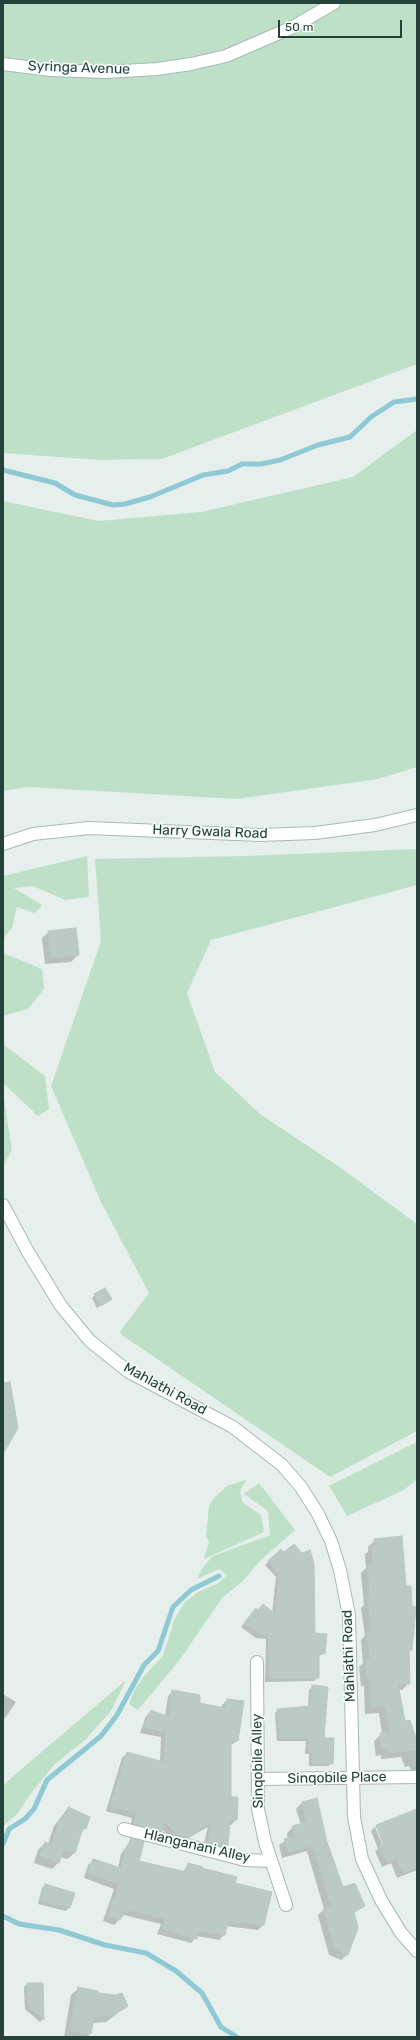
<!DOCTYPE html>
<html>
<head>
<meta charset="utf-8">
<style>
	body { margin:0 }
	#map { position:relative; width:420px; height:2040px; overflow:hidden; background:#e6efeb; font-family:Rubik,sans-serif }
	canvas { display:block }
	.frame { position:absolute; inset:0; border:4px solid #24423a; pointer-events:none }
	.scale { position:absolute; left:278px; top:20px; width:124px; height:18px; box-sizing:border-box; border:2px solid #24423a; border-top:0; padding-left:5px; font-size:12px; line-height:14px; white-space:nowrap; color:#24423a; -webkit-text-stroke:3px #f7fbf9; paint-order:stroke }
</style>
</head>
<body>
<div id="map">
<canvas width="420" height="2040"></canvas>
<div class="frame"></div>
<div class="scale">50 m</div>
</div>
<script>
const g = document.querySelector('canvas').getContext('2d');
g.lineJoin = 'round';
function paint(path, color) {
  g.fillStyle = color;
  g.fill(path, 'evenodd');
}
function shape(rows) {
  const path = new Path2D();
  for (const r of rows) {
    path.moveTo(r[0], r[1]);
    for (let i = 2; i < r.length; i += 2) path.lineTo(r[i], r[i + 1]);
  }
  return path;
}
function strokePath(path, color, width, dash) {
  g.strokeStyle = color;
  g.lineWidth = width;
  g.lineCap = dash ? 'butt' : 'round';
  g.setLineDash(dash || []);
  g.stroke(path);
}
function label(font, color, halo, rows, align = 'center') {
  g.font = font + ' Rubik,sans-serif';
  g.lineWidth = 3.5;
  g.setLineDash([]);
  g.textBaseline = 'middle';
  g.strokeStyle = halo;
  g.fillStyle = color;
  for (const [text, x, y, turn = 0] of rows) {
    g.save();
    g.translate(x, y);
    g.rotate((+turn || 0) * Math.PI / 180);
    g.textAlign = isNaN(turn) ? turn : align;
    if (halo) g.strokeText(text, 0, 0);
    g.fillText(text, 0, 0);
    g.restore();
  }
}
paint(shape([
	[3,3,417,3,417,364,162,459,99,460,3,453],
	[417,430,417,767,378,779,236,799,28,787,3,791,3,501,98,521,201,512,353,477],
	[417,849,417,885,211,940,187,993,215,1072,260,1114,341,1168,417,1224,417,1431,330,1477,119,1333,149,1293,101,1202,51,1086,101,941,95,859,245,856],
	[87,856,89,897,65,900,33,886,14,888,42,905,35,913,17,907,12,928,3,939,3,876],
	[3,953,42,969,44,989,28,1009,3,1016],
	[3,1044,45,1076,49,1109,38,1116,3,1083],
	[3,1093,12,1150,4,1165,3,1162],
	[417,1442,417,1479,404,1490,347,1516,329,1486],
	[247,1480,240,1490,242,1502,261,1515,264,1532,204,1559,209,1542,206,1536,209,1505,215,1497,227,1486],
	[259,1483,295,1530,260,1561,243,1581,222,1598,181,1658,138,1710,129,1704,135,1689,145,1675,163,1656,174,1620,184,1603,198,1592,217,1584,227,1575,219,1569,197,1579,203,1567,213,1556,270,1535,268,1511,244,1494],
	[126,1680,111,1711,85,1740,55,1764,32,1792,17,1814,3,1826,3,1785]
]), '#bfe0c8');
paint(shape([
	[49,932,78,955,71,962,45,964,42,938],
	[95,1295,110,1299,97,1308,92,1298],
	[375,1540,405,1587,411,1607,415,1608,411,1650,409,1652,409,1683,402,1690,398,1690,404,1723,417,1744,417,1771,412,1773,409,1766,405,1767,401,1757,381,1759,381,1755,376,1756,374,1741,382,1734,379,1713,365,1714,364,1686,361,1686,359,1667,363,1663,361,1640,365,1636,361,1608,364,1605,361,1573,366,1568,365,1554,368,1552,368,1547],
	[281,1550,314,1634,324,1653,318,1657,318,1677,314,1681,265,1682,266,1639,256,1638,241,1627,256,1609,272,1613,276,1577,265,1565],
	[313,1686,323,1739,332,1763,328,1766,309,1766,309,1754,305,1754,306,1741,277,1741,275,1713,278,1710,308,1707,309,1690],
	[173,1691,199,1703,221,1708,222,1705,227,1700,237,1741,230,1746,230,1798,236,1820,231,1825,228,1825,227,1844,222,1849,203,1847,208,1827,181,1842,173,1840,161,1828,156,1835,130,1829,132,1818,106,1811,122,1758,127,1753,160,1762,161,1737,140,1733,146,1716,151,1711,165,1716,168,1696],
	[3,1694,16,1702,3,1721],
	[316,1800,326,1843,343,1888,364,1905,353,1914,357,1928,347,1955,341,1960,329,1955,318,1915,324,1909,307,1851,282,1858,279,1845,288,1839,287,1833,293,1827,301,1825,296,1809,302,1803],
	[68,1808,85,1828,81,1833,74,1853,68,1859,60,1857,59,1862,52,1869,34,1863,38,1850,45,1843,48,1844,54,1826],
	[417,1810,417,1870,397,1878,391,1863,382,1867,375,1851,378,1849,371,1831,376,1826],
	[375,1827,378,1827,386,1848,384,1849],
	[131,1840,138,1862,183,1872,188,1864,234,1884,263,1925,258,1930,226,1926,224,1935,219,1940,197,1936,191,1943,157,1934,161,1924,124,1915,114,1925,103,1921,114,1889,84,1878,88,1865,94,1860,118,1868,121,1854],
	[45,1885,69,1907,66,1911,38,1904,42,1888],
	[27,1984,42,1984,43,2019,40,2022,25,2009,24,1987],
	[78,1989,96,1993,127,2006,106,2022,92,2023,90,2034,87,2037,64,2037,71,1995]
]), '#0003');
strokePath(shape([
	[3,470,55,483,75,495,113,505,125,504,150,497,203,475,228,471,242,464,261,464,280,460,318,445,350,437,371,417,394,402,417,399],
	[3,1844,9,1829,25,1819,34,1809,47,1780,101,1736,117,1715,144,1665,158,1651,173,1607,191,1590,219,1576],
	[3,1916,19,1924,59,1930,105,1945,146,1953,176,1971,202,1993,221,2027,237,2037]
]), '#8ec9d4', 5);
const building = shape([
	[76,928,79,955,51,958,48,931,76,928],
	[105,1288,112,1299,101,1306,94,1294,105,1288],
	[10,1382,18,1428,3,1454,3,1383,10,1382],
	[402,1536,406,1586,411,1586,412,1606,416,1607,412,1650,409,1650,410,1684,398,1684,405,1721,410,1720,417,1741,417,1750,388,1753,387,1748,382,1749,380,1733,390,1732,385,1706,371,1707,371,1680,367,1680,366,1659,370,1659,370,1657,367,1632,372,1631,368,1600,370,1599,368,1565,373,1565,372,1547,375,1546,374,1539,402,1536],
	[294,1544,302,1553,310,1550,314,1563,315,1633,327,1634,325,1654,319,1653,319,1678,269,1679,269,1635,260,1634,244,1623,256,1608,258,1610,263,1604,275,1614,279,1573,268,1561,281,1549,284,1552,294,1544],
	[312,1685,328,1687,324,1738,334,1738,333,1764,312,1763,312,1752,308,1751,308,1738,280,1738,277,1709,310,1706,312,1685],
	[172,1690,200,1695,200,1703,225,1708,227,1699,244,1701,238,1741,231,1741,231,1797,238,1797,237,1820,230,1820,228,1845,208,1843,212,1823,187,1837,178,1835,164,1821,162,1831,134,1824,137,1813,110,1806,127,1752,164,1762,166,1732,144,1728,151,1710,169,1717,172,1690],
	[317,1798,327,1842,343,1887,355,1883,365,1906,354,1912,358,1928,348,1955,335,1949,323,1909,331,1906,313,1846,288,1852,284,1839,295,1836,292,1826,307,1822,302,1802,317,1798],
	[68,1807,90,1817,86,1829,83,1828,75,1853,64,1850,59,1863,40,1856,45,1842,52,1845,60,1818,64,1820,68,1807],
	[417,1809,417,1867,403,1873,396,1858,388,1863,380,1845,383,1844,376,1825,417,1809],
	[131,1838,144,1842,139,1861,186,1872,188,1863,203,1867,202,1868,237,1877,235,1883,272,1892,264,1925,228,1921,225,1935,199,1931,197,1939,162,1929,165,1919,128,1910,128,1913,124,1911,120,1920,108,1916,119,1884,88,1873,93,1859,121,1868,126,1848,127,1848,131,1838],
	[45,1884,75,1893,70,1908,41,1901,45,1884],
	[27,1983,43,1983,44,2020,31,2009,28,2009,27,1983],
	[78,1987,98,1991,98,1993,116,1995,122,1993,128,2006,114,2015,94,2017,91,2034,70,2031,78,1987]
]);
paint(building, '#bbcac4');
strokePath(building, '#b8c9c2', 1);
const street = shape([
	[257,1662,258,1809,265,1842,286,1905],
	[258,1779,417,1777],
	[124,1829,245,1860,271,1861]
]);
const secondary = shape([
	[3,64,51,70,105,72,157,69,191,64,226,56,293,27,334,3],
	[3,844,33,834,89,828,260,835,315,833,375,825,417,815],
	[3,1205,28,1252,61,1306,90,1341,129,1372,233,1427,282,1465,301,1487,318,1514,331,1541,340,1570,349,1615,354,1817,362,1859,381,1900,401,1933,417,1951]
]);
strokePath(street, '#a8b8b2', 14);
strokePath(secondary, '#a4bbb3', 14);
strokePath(street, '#fff', 12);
strokePath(secondary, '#fff', 12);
label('14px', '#24423a', '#f7fbf9', [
	["Syringa Avenue",79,68,2],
	["Harry Gwala Road",210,832,2],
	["Mahlathi Road",165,1389,29],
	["Mahlathi Road",349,1656,-92],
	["Sinqobile Alley",258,1761,-91],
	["Sinqobile Place",337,1778,-1],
	["Hlanganani Alley",197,1846,13]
]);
</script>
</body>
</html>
